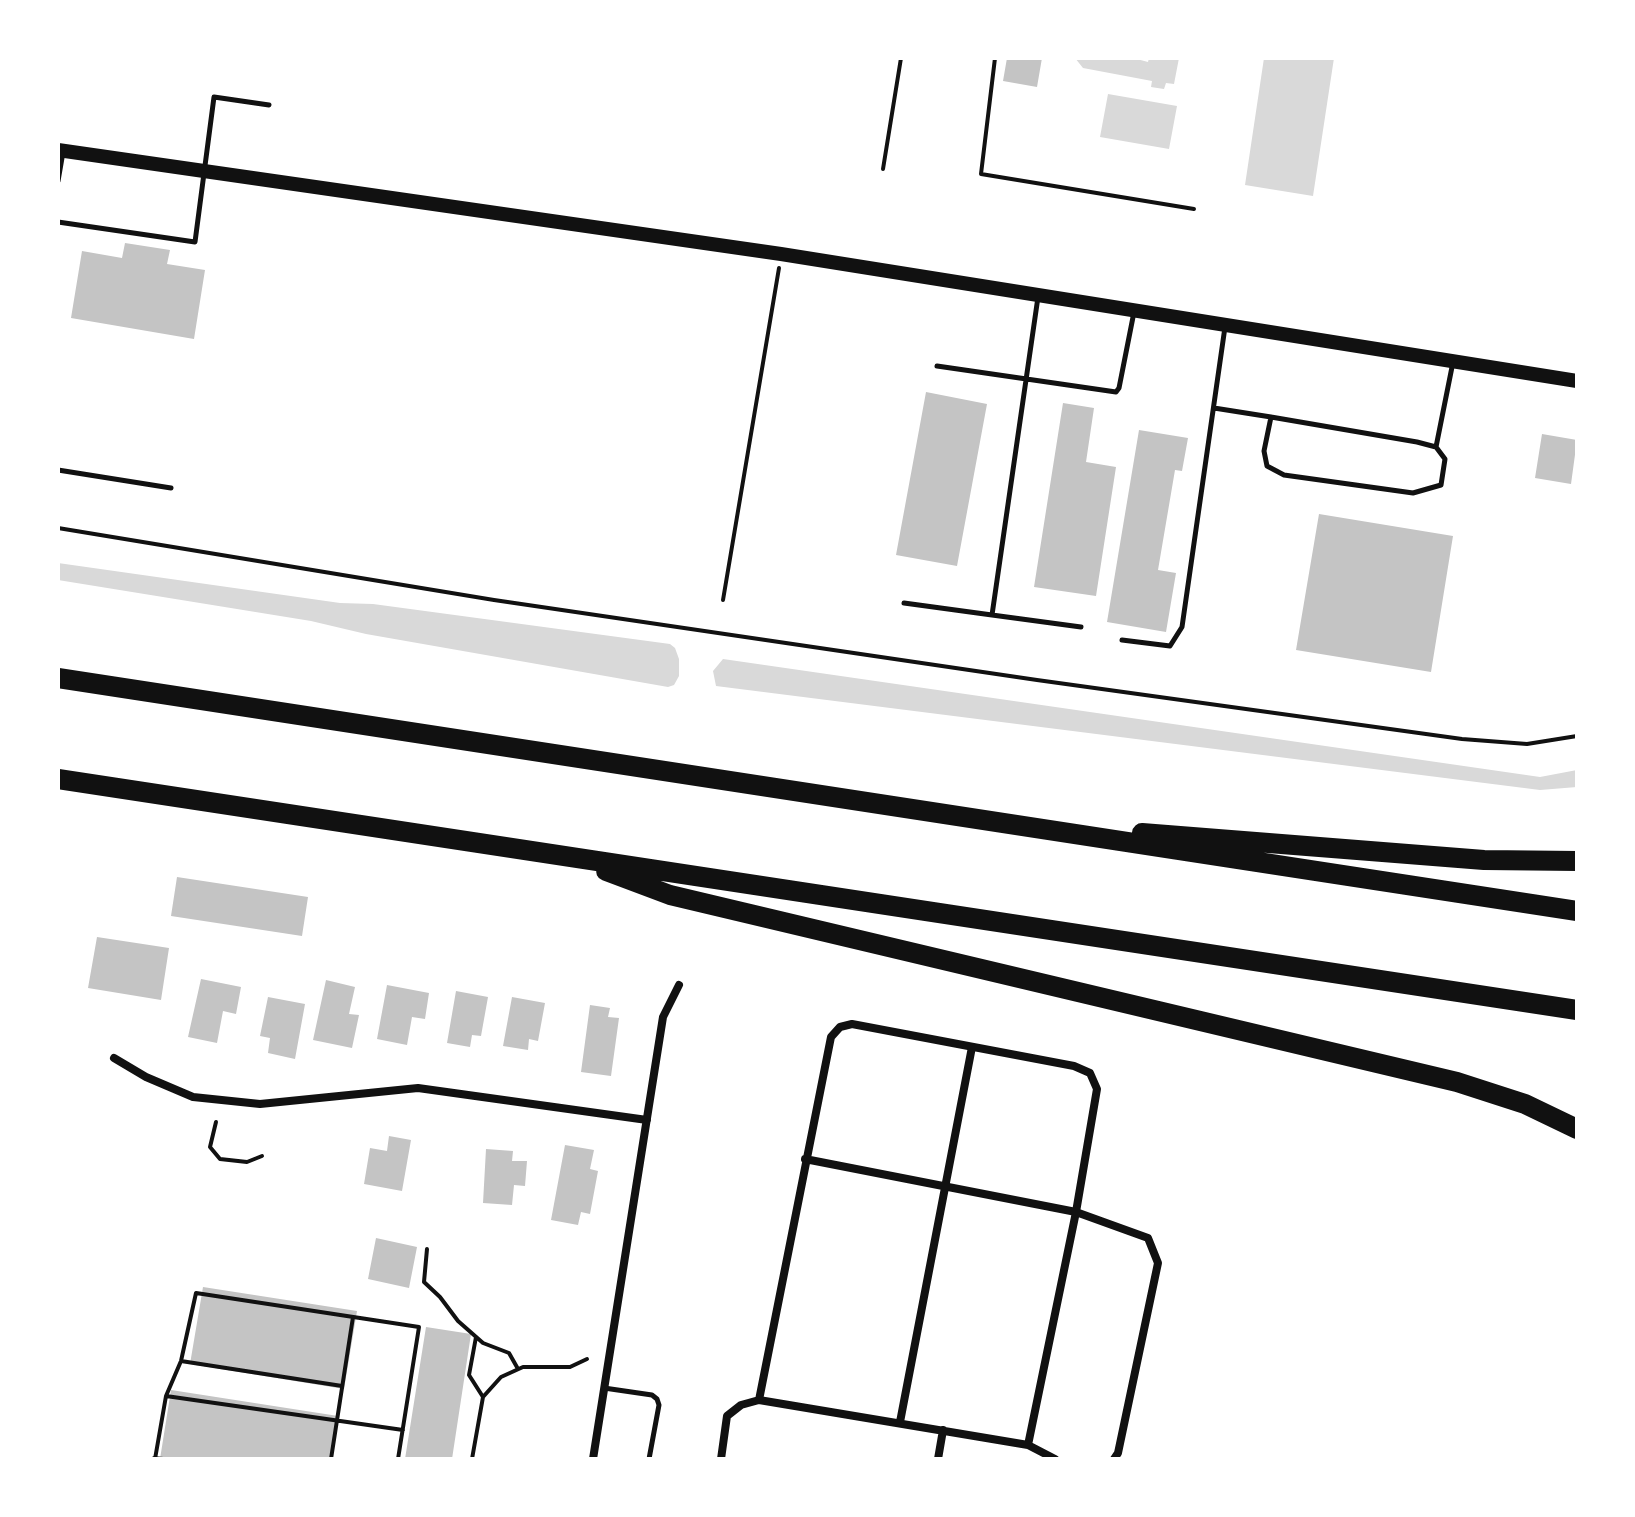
<!DOCTYPE html>
<html>
<head>
<meta charset="utf-8">
<style>
	body { margin:0 }
	#map { position:relative; width:1635px; height:1517px; overflow:hidden; background:#fff; font-family:"PT Sans",sans-serif }
	canvas { display:block }
	.frame { position:absolute; inset:0; border:60px solid #fff; pointer-events:none }
</style>
</head>
<body>
<div id="map">
<canvas width="1635" height="1517"></canvas>
<div class="frame"></div>
</div>
<script>
const g = document.querySelector('canvas').getContext('2d');
g.lineJoin = 'round';
function paint(path, color) {
  g.fillStyle = color;
  g.fill(path, 'evenodd');
}
function shape(rows) {
  const path = new Path2D();
  for (const r of rows) {
    path.moveTo(r[0], r[1]);
    for (let i = 2; i < r.length; i += 2) path.lineTo(r[i], r[i + 1]);
  }
  return path;
}
function strokePath(path, color, width, dash) {
  g.strokeStyle = color;
  g.lineWidth = width;
  g.lineCap = dash ? 'butt' : 'round';
  g.setLineDash(dash || []);
  g.stroke(path);
}
paint(shape([
	[1075,58,1133,58,1148,62,1149,58,1179,58,1174,84,1166,83,1164,89,1151,87,1152,81,1083,68],
	[1264,58,1334,58,1313,196,1245,185],
	[1108,94,1177,106,1169,149,1100,137],
	[58,563,340,603,373,604,670,644,675,648,679,659,679,676,674,685,668,687,366,634,311,621,58,580],
	[723,659,1540,777,1577,770,1577,787,1540,790,716,686,713,671]
]), '#d9d9d9');
paint(shape([
	[1007,58,1042,58,1037,87,1003,81],
	[125,243,170,250,167,264,205,270,194,339,71,318,82,251,122,258],
	[926,392,987,404,957,566,896,555],
	[1063,403,1094,408,1086,462,1116,467,1096,596,1034,587],
	[1139,430,1188,438,1182,471,1175,470,1158,570,1176,573,1166,632,1107,622],
	[1542,434,1577,440,1571,484,1535,478],
	[1319,514,1453,536,1431,672,1296,650],
	[177,877,308,897,302,936,171,916],
	[97,937,169,948,161,1000,88,988],
	[201,979,241,987,236,1014,223,1011,217,1043,188,1037],
	[326,980,355,987,349,1014,359,1015,352,1048,313,1040],
	[387,985,429,993,425,1019,412,1017,407,1045,377,1039],
	[456,991,488,997,481,1036,472,1035,470,1047,447,1043],
	[268,997,305,1004,295,1059,268,1053,270,1038,260,1036],
	[512,997,545,1003,538,1041,529,1039,528,1050,503,1046],
	[590,1005,610,1008,608,1017,619,1018,611,1076,581,1072],
	[389,1136,411,1140,402,1191,364,1184,370,1148,387,1151],
	[565,1145,594,1150,590,1169,598,1171,590,1214,581,1212,578,1225,551,1220],
	[486,1149,513,1151,512,1161,527,1161,525,1186,514,1185,512,1205,483,1203],
	[376,1238,417,1247,409,1288,368,1279],
	[203,1287,357,1311,344,1389,190,1364],
	[426,1327,471,1334,452,1459,405,1459],
	[171,1390,338,1416,331,1459,160,1459]
]), '#c4c4c4');
strokePath(shape([
	[995,58,981,174,1194,209],
	[883,169,901,58],
	[58,528,494,600,1037,680,1462,739,1527,744,1577,736],
	[723,600,779,268],
	[216,1122,210,1147,220,1159,247,1162,262,1156],
	[427,1249,424,1282,440,1297,458,1321,483,1343,509,1353,518,1369],
	[476,1337,469,1375,483,1397],
	[181,1361,342,1386],
	[166,1396,403,1430],
	[154,1458,163,1459],
	[155,1459,166,1396,181,1361,196,1293,419,1327,398,1459],
	[331,1459,353,1317],
	[472,1459,483,1397,501,1377,523,1367,570,1367,587,1359]
]), '#111', 4);
strokePath(shape([
	[58,181,63,152],
	[58,222,195,242,214,97,269,105],
	[1038,297,992,615,1081,627],
	[937,366,1116,392,1119,388,1134,312],
	[1214,408,1271,417,1417,442,1436,447,1445,459,1441,485,1413,493,1284,475,1267,466,1264,451,1271,417],
	[1436,447,1453,362],
	[58,470,171,488],
	[904,603,992,615],
	[1122,640,1170,646,1182,627,1225,327],
	[604,1388,652,1395,657,1399,659,1405,649,1459]
]), '#111', 5);
strokePath(shape([
	[114,1058,146,1077,193,1097,260,1104,418,1088,647,1120],
	[805,1159,1076,1212,1148,1238,1158,1263,1118,1453,1114,1459],
	[759,1400,831,1037,840,1027,852,1024,1074,1066,1090,1073,1097,1089,1076,1212,1028,1445],
	[900,1422,972,1047],
	[593,1459,663,1017,679,985],
	[721,1459,727,1416,741,1405,759,1400,1028,1445,1055,1459],
	[938,1459,943,1430]
]), '#111', 8);
strokePath(shape([
	[58,150,781,254,1577,381]
]), '#111', 14);
strokePath(shape([
	[58,678,1577,911],
	[58,779,1577,1010],
	[1142,833,1484,860,1577,861],
	[606,871,670,895,1457,1082,1525,1104,1577,1129]
]), '#111', 20);
</script>
</body>
</html>
